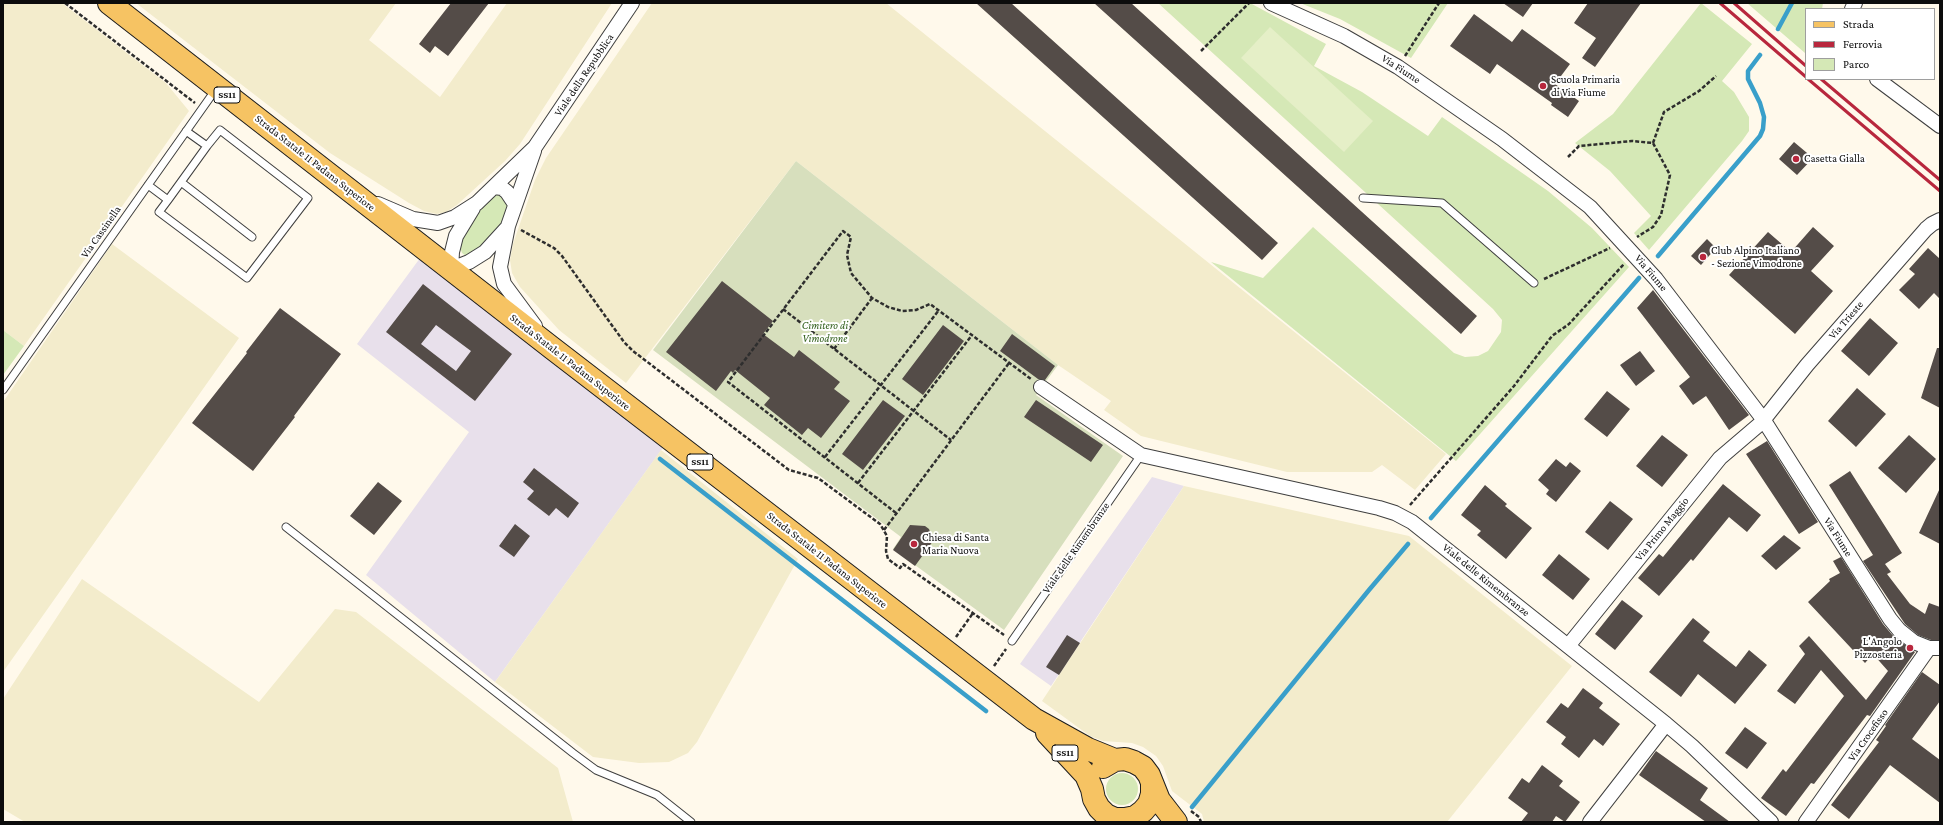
<!DOCTYPE html>
<html>
<head>
<meta charset="utf-8">
<style>
	body { margin:0 }
	#map { position:relative; width:1943px; height:825px; overflow:hidden; background:#fff9eb; font-family:"Crimson Pro",serif }
	canvas { display:block }
	.frame { position:absolute; inset:0; border:4px solid #0c0c0c; pointer-events:none }
	.legend { position:absolute; left:1805px; top:8px; width:130px; height:72px; box-sizing:border-box; background:#fff; border:1px solid #9e9e9e; margin:0; padding:5px 7px; list-style:none; font-size:12px; color:#0c0c0c }
	.legend li { display:flex; align-items:center; gap:8px; height:20px }
	.legend b { width:20px; border:1px solid #9e9e9e }
</style>
</head>
<body>
<div id="map">
<canvas width="1943" height="825"></canvas>
<div class="frame"></div>
<ul class="legend">
<li><b style="height:5px;background:#f6c363"></b>Strada</li>
<li><b style="height:5px;background:#b8273d"></b>Ferrovia</li>
<li><b style="height:11px;background:#d5e8b6"></b>Parco</li>
</ul>
</div>
<script>
const g = document.querySelector('canvas').getContext('2d');
g.lineJoin = 'round';
function paint(path, color) {
  g.fillStyle = color;
  g.fill(path, 'evenodd');
}
function shape(rows) {
  const path = new Path2D();
  for (const r of rows) {
    if (r.length === 3) {
      path.moveTo(r[0] + r[2], r[1]);
      path.arc(r[0], r[1], r[2], 0, 2 * Math.PI);
      continue;
    }
    path.moveTo(r[0], r[1]);
    for (let i = 2; i < r.length; i += 2) path.lineTo(r[i], r[i + 1]);
  }
  return path;
}
function strokePath(path, color, width, dash) {
  g.strokeStyle = color;
  g.lineWidth = width;
  g.lineCap = dash ? 'butt' : 'round';
  g.setLineDash(dash || []);
  g.stroke(path);
}
function label(font, color, halo, rows, align = 'center') {
  g.font = font + ' "Crimson Pro",serif';
  g.lineWidth = 4;
  g.setLineDash([]);
  g.textBaseline = 'middle';
  g.strokeStyle = halo;
  g.fillStyle = color;
  for (const [text, x, y, turn = 0] of rows) {
    g.save();
    g.translate(x, y);
    g.rotate((+turn || 0) * Math.PI / 180);
    g.textAlign = isNaN(turn) ? turn : align;
    if (halo) g.strokeText(text, 0, 0);
    g.fillText(text, 0, 0);
    g.restore();
  }
}
paint(shape([
	[423,254,667,442,495,682,366,575,469,432,357,344],
	[1152,477,1184,486,1051,686,1020,664]
]), '#e8e0eb');
paint(shape([
	[3,3,62,3,166,83,189,111,24,346,3,330],
	[136,3,396,3,369,40,440,97,507,3,612,3,520,144,505,161,457,205,446,212,437,214,424,211,409,203,330,153],
	[652,3,886,3,1446,454,1415,490,1382,465,1372,472,1287,472,1141,436,1104,410,1111,401,1058,365,796,161,626,383,559,330,520,287,512,273,510,260,513,244,535,180,546,158],
	[112,244,239,338,3,672,3,402],
	[661,450,798,559,697,742,688,753,669,762,639,763,593,757,495,682],
	[1184,486,1409,536,1572,666,1447,822,1204,822,1202,814,1172,791,1163,766,1156,756,1143,747,1132,743,1103,741,1090,736,1042,701],
	[82,579,259,702,335,609,356,612,558,768,573,822,25,822,3,809,3,699]
]), '#f3eccc');
paint(shape([
	[1158,3,1250,3,1326,44,1314,66,1362,92,1428,136,1442,117,1548,191,1592,228,1629,267,1456,461,1211,262,1263,278,1313,227,1454,353,1465,357,1478,356,1488,351,1501,332,1502,320,1493,309],
	[1300,3,1448,3,1411,58,1340,19],
	[1701,3,1752,44,1722,81,1734,92,1749,117,1749,131,1742,141,1649,250,1634,233,1651,216,1610,171,1575,143,1613,114],
	[1747,3,1823,3,1822,9,1806,9,1805,53],
	[495,192,510,199,502,225,489,245,466,256,462,253,460,247,463,227],
	[3,330,24,346,3,375],
	[1122,789,16]
]), '#d5e8b6');
paint(shape([
	[796,161,1058,365,1036,395,1123,456,1004,630,893,549,901,537,653,350]
]), '#d7dfbd');
paint(shape([
	[1270,27,1373,121,1344,152,1241,58]
]), '#e5efc7');
strokePath(shape([
	[1778,29,1792,3],
	[1658,256,1760,136,1763,129,1764,117,1760,103,1748,79,1748,71,1760,55],
	[660,459,986,711],
	[1431,518,1639,278],
	[1192,807,1369,590,1408,544]
]), '#399fca', 4.5);
paint(shape([
	[451,3,489,3,448,56,435,46,430,53,419,44],
	[976,3,1011,3,1278,243,1262,260],
	[1094,3,1131,3,1477,316,1461,334],
	[1503,3,1533,3,1523,17],
	[1588,3,1641,3,1595,67,1582,58,1596,38,1574,23],
	[1474,14,1512,42,1522,29,1570,64,1555,84,1579,101,1568,117,1551,105,1552,103,1497,64,1490,74,1450,46],
	[1794,142,1813,158,1797,175,1779,159],
	[1813,227,1834,246,1811,271,1833,291,1795,334,1729,275,1768,232,1791,252],
	[1707,239,1716,248,1701,265,1691,256],
	[1928,248,1940,259,1940,299,1934,293,1919,309,1899,290,1915,274,1909,269],
	[722,281,773,321,763,334,794,357,799,350,840,382,834,389,850,401,821,438,808,428,802,435,764,405,770,398,735,370,733,373,731,371,716,391,666,352],
	[423,284,512,354,475,401,386,332],
	[436,325,471,351,456,371,421,344],
	[1653,290,1749,415,1729,430,1706,396,1693,405,1679,386,1690,377,1637,308],
	[280,308,341,354,294,416,295,417,253,471,192,423,247,353,246,352],
	[1870,318,1898,343,1869,376,1841,351],
	[943,325,964,341,923,395,902,379],
	[1012,334,1055,366,1045,380,1038,379,1000,351],
	[1937,348,1940,348,1940,408,1921,398],
	[1640,351,1655,371,1636,386,1620,365],
	[1857,388,1886,414,1856,447,1828,421],
	[1607,391,1630,409,1607,437,1584,419],
	[883,400,905,416,863,470,842,454],
	[1036,400,1103,445,1091,462,1024,417],
	[1662,435,1688,455,1662,487,1636,466],
	[1909,435,1936,459,1906,493,1878,468],
	[1767,441,1818,522,1799,534,1746,454],
	[1556,459,1566,467,1570,462,1581,471,1556,502,1546,494,1549,490,1538,480],
	[534,468,579,503,568,518,556,508,549,516,527,499,534,491,523,482],
	[1850,471,1902,553,1885,564,1891,572,1887,574,1910,604,1925,614,1929,603,1940,607,1940,640,1931,640,1918,635,1905,624,1863,561,1873,555,1829,485],
	[378,482,402,501,374,535,350,516],
	[1723,484,1761,515,1747,532,1729,517,1693,561,1691,559,1659,596,1638,578,1659,554,1663,557],
	[1485,485,1507,504,1505,506,1532,528,1506,559,1477,535,1481,531,1461,515],
	[1940,488,1940,544,1919,533],
	[1610,501,1633,519,1608,550,1585,532],
	[515,524,530,536,514,557,499,546],
	[910,525,925,526,929,529,933,541,915,566,893,550],
	[1784,535,1801,548,1776,570,1761,556],
	[1559,554,1590,579,1573,600,1542,575],
	[1841,557,1883,624,1894,637,1915,652,1870,716,1867,715,1814,784,1811,783,1786,816,1761,798,1783,769,1786,772,1844,696,1821,670,1795,704,1777,691,1805,654,1799,646,1809,636,1866,700,1888,671,1873,654,1865,663,1808,602,1830,581,1829,579,1840,573,1833,561],
	[1622,600,1643,616,1615,650,1595,634],
	[1693,618,1710,632,1703,641,1736,667,1749,650,1767,665,1735,704,1698,674,1681,697,1649,672],
	[1067,635,1080,643,1059,675,1046,667],
	[1922,672,1940,685,1940,701,1912,739,1940,760,1940,803,1890,765,1849,819,1831,805,1879,742,1876,740,1886,726,1885,725],
	[1583,688,1603,703,1599,708,1620,724,1603,746,1594,739,1579,758,1561,744,1566,737,1546,722,1561,703,1568,708],
	[1745,727,1767,743,1747,769,1725,753],
	[1656,751,1708,788,1700,800,1730,822,1706,822,1639,775],
	[1542,765,1563,781,1559,786,1580,802,1565,822,1556,816,1552,822,1521,822,1528,813,1508,798,1522,778,1529,783]
]), '#544c48');
const service = shape([
	[207,146,181,182,252,237],
	[148,185,168,200,159,212,247,278,308,198,220,130,207,146,186,131],
	[1363,198,1442,203,1534,283],
	[168,200,181,182],
	[3,390,216,89],
	[286,527,573,753,596,770,657,795,691,822],
	[1012,641,1141,455]
]);
const minor = shape([
	[1271,3,1344,36,1398,67,1502,139,1590,207,1656,279,1763,419,1890,619,1899,630,1914,642,1929,648,1940,648],
	[1852,9,1855,3],
	[1877,79,1940,126],
	[534,151,508,226,500,267,504,284,535,326],
	[494,187,502,188,507,192,515,204],
	[378,204,413,219,438,223,455,217,477,203,535,147,632,3],
	[473,208,456,236,452,252,451,269,469,262,485,252,506,229],
	[1041,387,1141,455,1379,508,1395,513,1412,522,1666,724,1692,746,1771,822],
	[1568,646,1720,458,1761,423,1807,365,1926,229,1932,224,1940,220],
	[1590,822,1666,724],
	[1806,822,1929,648]
]);
const primary = shape([
	[109,3,552,348,1034,719,1088,749,1115,760],
	[1047,733,1086,775,1092,789,1094,799,1099,808,1106,815,1115,819,1125,819,1135,817,1143,811,1149,804,1152,794,1152,784],
	[1103,767,1115,760,1125,759,1134,762,1143,767,1149,775,1159,800,1176,822]
]);
strokePath(service, '#3f3f3f', 9);
strokePath(minor, '#3f3f3f', 16);
strokePath(primary, '#1d1d1d', 24);
strokePath(shape([
	[65,3,195,103],
	[1201,51,1249,3],
	[1405,56,1439,3],
	[1653,143,1664,112,1699,91,1716,76],
	[1568,157,1579,146,1632,141,1653,143,1670,175,1661,215,1653,227,1637,237],
	[521,230,554,248,562,256,624,342,633,351,789,470,818,478,880,524,887,536,886,551,888,559,900,568,903,564,1004,635],
	[1544,279,1610,248],
	[783,309,951,440],
	[834,349,872,298],
	[825,457,939,310],
	[858,483,972,335],
	[1410,505,1514,386,1552,336,1569,324,1624,264],
	[896,513,728,382,843,231,851,237,847,255,851,273,872,298,888,307,902,311,916,310,930,304,1031,379],
	[884,530,1009,363],
	[956,637,973,613],
	[994,666,1006,649],
	[1191,811,1199,817,1201,822]
]), '#2e2e2e', 2.5, [4, 2]);
strokePath(service, '#fff', 7);
strokePath(minor, '#fff', 14);
strokePath(primary, '#f6c363', 22);
strokePath(shape([
	[1720,3,1806,77],
	[1734,3,1806,66],
	[1808,79,1940,191],
	[1821,79,1940,180]
]), '#b8273d', 3);
for (const [x, y, r, color] of [
	[1543,86,4,"#b8273d"],
	[1796,159,4,"#b8273d"],
	[1703,257,4,"#b8273d"],
	[914,544,4,"#b8273d"],
	[1910,648,4,"#b8273d"]
]) {
  const dot = new Path2D();
  dot.arc(x, y, r, 0, 2 * Math.PI);
  g.fillStyle = color;
  g.fill(dot);
  strokePath(dot, '#fff', 1.5);
}
for (const [x, y, w] of [
	[227,95,26],
	[700,462,26],
	[1065,753,26]
]) {
  const box = new Path2D();
  box.roundRect(x - w / 2, y - 8, w, 16, 3);
  g.fillStyle = '#fff';
  g.fill(box);
  strokePath(box, '#0c0c0c', 1);
}
label('bold 10px', '#0c0c0c', null, [
	["SS11",227,95],
	["SS11",700,462],
	["SS11",1065,753]
]);
label('11px', '#0c0c0c', '#fff', [
	["Via Fiume",1401,69,33],
	["Viale della Repubblica",584,75,-56],
	["Strada Statale 11 Padana Superiore",315,163,38],
	["Via Cassinella",101,232,-55],
	["Via Fiume",1651,273,50],
	["Via Trieste",1846,320,-49],
	["Strada Statale 11 Padana Superiore",570,362,38],
	["Via Primo Maggio",1662,529,-51],
	["Via Fiume",1838,537,58],
	["Viale delle Rimembranze",1076,548,-55],
	["Strada Statale 11 Padana Superiore",827,560,38],
	["Viale delle Rimembranze",1486,580,39],
	["Via Crocefisso",1868,735,-55]
]);
label('11px', '#0c0c0c', '#fff', [
	["Scuola Primaria",1551,80],
	["di Via Fiume",1551,93],
	["Casetta Gialla",1804,159],
	["Club Alpino Italiano",1711,251],
	["- Sezione Vimodrone",1711,264],
	["Chiesa di Santa",922,538],
	["Maria Nuova",922,551],
	["L'Angolo",1902,642,"right"],
	["Pizzosteria",1902,655,"right"]
], 'left');
label('italic 11px', '#33611e', '#fff', [
	["Cimitero di",825,326],
	["Vimodrone",825,339]
]);
</script>
</body>
</html>
